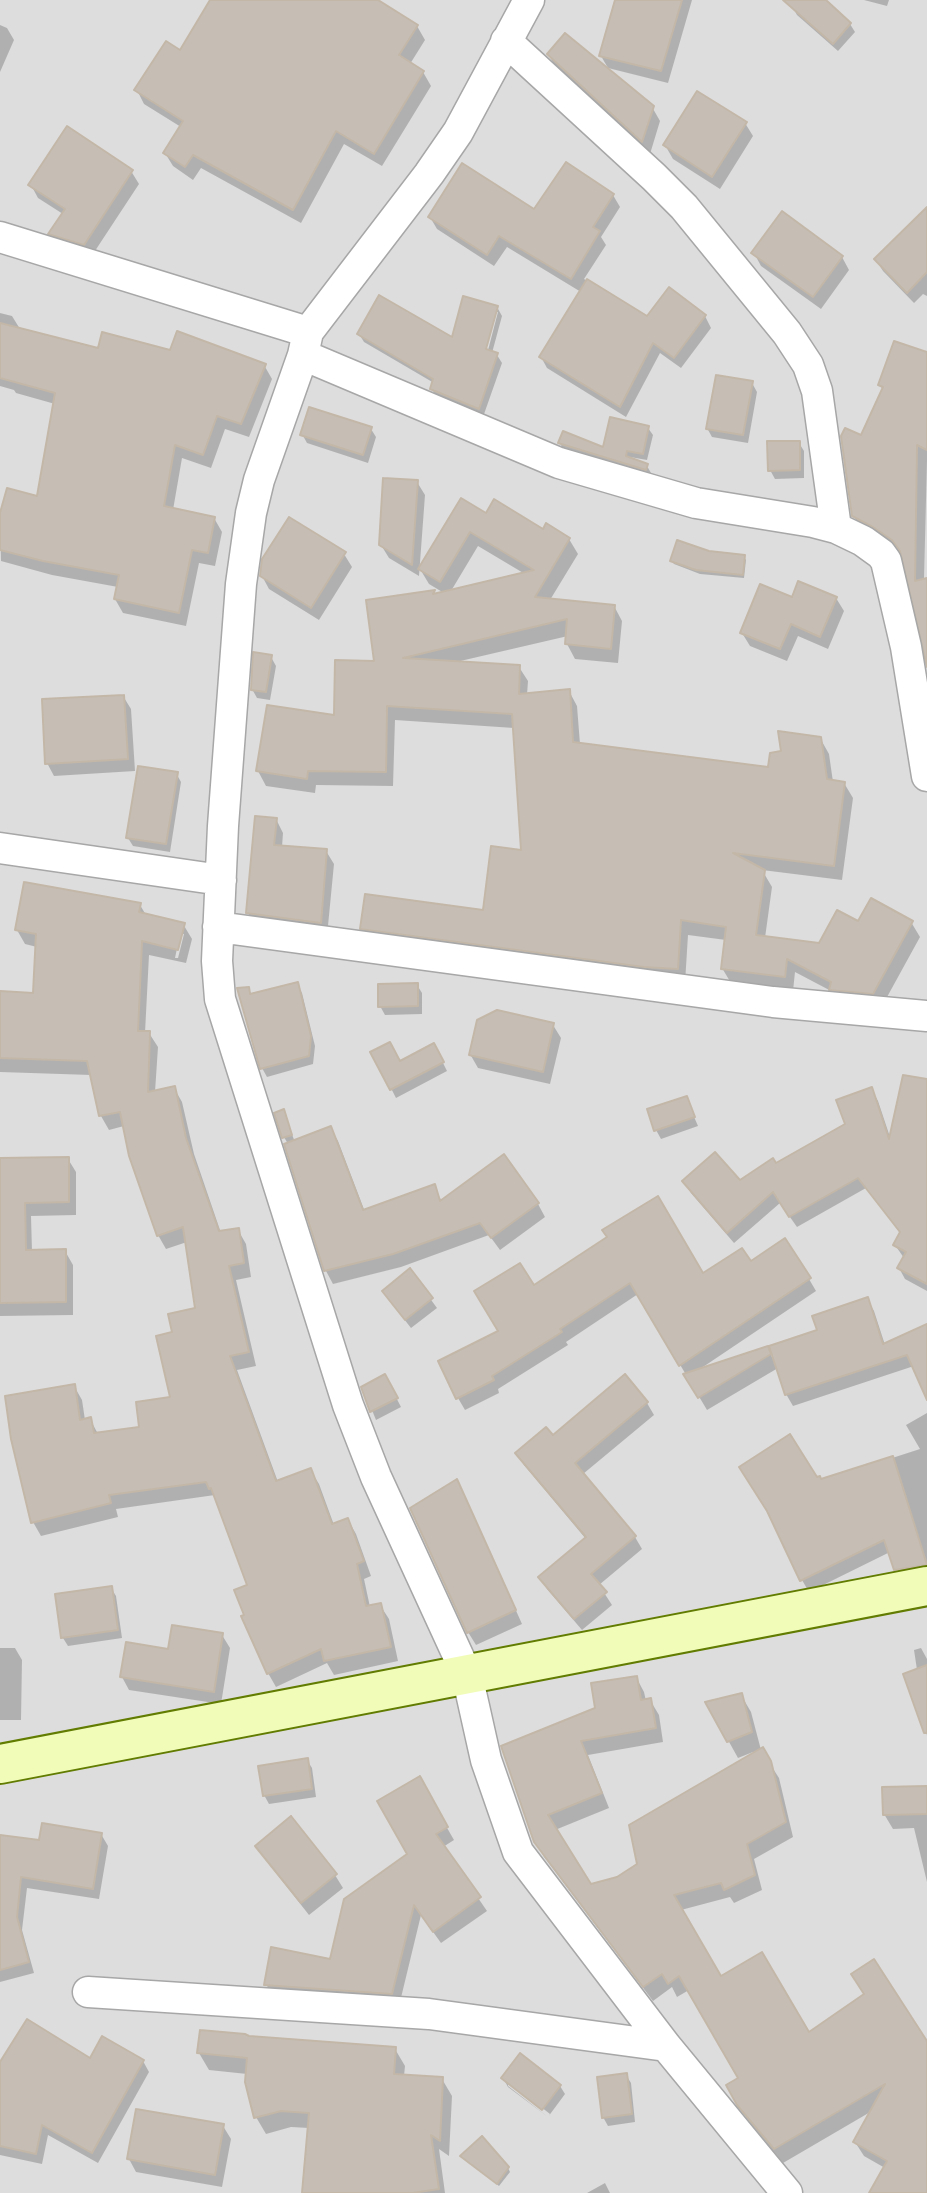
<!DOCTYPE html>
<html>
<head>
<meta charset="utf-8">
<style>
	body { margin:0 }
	canvas { display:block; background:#f1eee6 }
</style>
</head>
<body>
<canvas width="927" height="2193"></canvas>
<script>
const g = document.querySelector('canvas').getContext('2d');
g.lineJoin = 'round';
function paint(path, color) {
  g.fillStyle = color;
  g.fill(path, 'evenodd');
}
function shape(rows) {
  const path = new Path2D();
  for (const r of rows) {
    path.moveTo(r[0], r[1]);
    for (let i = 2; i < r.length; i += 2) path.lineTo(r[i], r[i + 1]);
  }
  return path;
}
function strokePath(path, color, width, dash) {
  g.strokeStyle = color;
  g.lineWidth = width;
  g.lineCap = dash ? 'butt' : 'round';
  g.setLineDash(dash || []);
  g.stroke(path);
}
paint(shape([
	[0,0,927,0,927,2193,0,2193]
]), '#dedddd');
paint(shape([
	[212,0,374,0,417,26,425,40,410,64,423,72,431,86,382,166,344,144,301,223,201,168,193,180,173,166,165,153,181,127,144,104,137,90,181,53],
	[617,0,692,0,668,83,608,68,601,56],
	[797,0,823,0,850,24,855,32,838,51,797,15,792,6],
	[864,0,889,0,887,6],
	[0,25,7,28,14,40,0,72],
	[549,55,652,107,660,121,650,154,556,68],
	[745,123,753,136,720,189,673,159,665,145],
	[131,171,139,184,91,257,58,247,51,234,63,214,38,198,31,185],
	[613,195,620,207,601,237,606,245,584,279,648,319,705,316,711,328,681,368,660,353,626,417,547,368,541,357,581,292,507,247,494,266,437,229,430,217,535,212],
	[927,209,927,296,923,294,914,303,883,271,876,260],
	[754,253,842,257,849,270,821,309,761,266],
	[497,307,502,316,492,353,497,355,502,363,483,417,437,398,432,389,434,383,364,342,359,334,453,340],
	[495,312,498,312,486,358,482,357],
	[0,313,12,316,20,329,99,350,171,352,264,365,272,379,249,437,225,429,211,468,182,458,173,510,214,518,222,532,215,566,199,563,186,626,123,613,115,599,118,587,52,575,1,561,0,520,39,498,55,404,16,393,14,390,0,386],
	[927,354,927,461,923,618,904,557,884,543,863,532,854,516,862,438,883,390,880,385],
	[752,383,757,392,748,443,712,437,707,428],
	[648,428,653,435,647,460,630,457,630,459,647,466,651,473,650,477,564,451,560,443,605,449],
	[371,429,376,437,368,463,307,443,302,434],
	[799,443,804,451,804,478,775,479,770,470],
	[417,482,425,495,419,576,389,558,381,545],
	[487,515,569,539,578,554,550,600,614,606,622,621,618,663,575,659,567,644,568,636,456,662,519,667,528,681,527,695,569,691,577,706,580,744,770,769,820,738,829,754,833,782,844,783,853,798,842,880,762,870,772,887,765,938,820,945,858,924,911,922,920,937,881,1008,839,1004,833,992,795,972,793,991,731,983,722,968,726,940,688,935,685,983,371,943,362,928,485,912,523,852,514,728,395,720,393,786,316,785,315,793,266,786,258,771,336,717,376,662,434,592,436,595,444,593,429,584,420,569],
	[478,546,525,574,451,591],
	[708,553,744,557,746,560,744,578,700,574,674,564,672,561],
	[344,554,352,567,319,620,269,589,262,576],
	[836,598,844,611,828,649,798,636,787,661,750,646,742,633,793,599],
	[271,657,276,666,270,700,257,698,252,689],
	[123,696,131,709,135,771,54,776,47,763],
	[176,773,181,782,170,852,133,846,128,838],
	[276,819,283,833,282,847,326,851,334,864,327,936,255,926,248,913],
	[140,905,146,915,183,924,192,939,186,963,149,955,145,1033,149,1033,158,1047,155,1092,174,1088,182,1102,194,1154,221,1233,238,1230,246,1244,251,1277,236,1280,256,1366,237,1370,278,1482,310,1470,319,1484,334,1525,348,1520,356,1534,371,1576,364,1579,370,1607,380,1605,389,1619,398,1661,334,1675,327,1663,276,1687,268,1673,246,1616,249,1586,215,1495,116,1509,118,1517,41,1536,33,1522,74,1386,82,1400,85,1420,90,1419,98,1434,141,1429,173,1399,174,1334,197,1309,187,1242,166,1249,158,1235,124,1126,109,1130,101,1116,91,1075,0,1072,0,993,35,994,37,947,25,944,17,930],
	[180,934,184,934,178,958,175,958],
	[297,984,302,993,315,1046,313,1064,267,1077,262,1068,248,988,252,995],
	[417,985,422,993,422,1014,385,1015,380,1006],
	[553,1025,561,1038,550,1084,478,1068,470,1054],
	[373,1053,400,1063,438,1053,447,1071,396,1098],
	[927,1081,927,1291,905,1279,899,1268,904,1258,895,1245,901,1234,866,1188,797,1227,780,1203,734,1243,691,1193,684,1181,739,1182,776,1165,847,1125,871,1089,878,1101,891,1140],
	[686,1098,698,1126,661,1139,656,1130],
	[283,1112,295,1142,330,1128,338,1141,365,1212,434,1186,442,1202,538,1204,545,1217,500,1250,489,1235,401,1267,333,1284,326,1271,286,1145,288,1144,284,1137],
	[68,1159,76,1172,76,1215,31,1216,32,1251,65,1251,73,1265,73,1315,0,1316,0,1160],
	[750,1264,809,1279,816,1291,700,1369,767,1348,773,1359,867,1299,874,1311,885,1345,927,1326,927,1396,914,1366,793,1406,786,1394,778,1368,707,1410,638,1294,566,1342,568,1345,498,1389,499,1393,465,1410,458,1398,501,1332,533,1288,703,1276],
	[410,1271,437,1308,411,1328,389,1300],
	[385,1376,401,1407,376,1420,363,1388],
	[647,1403,654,1415,583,1474,635,1537,642,1549,599,1585,612,1605,582,1630,547,1589,540,1577,586,1539,524,1465,517,1453],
	[927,1413,927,1578,903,1582,890,1552,809,1592,802,1580,817,1479,821,1481,920,1449,906,1425],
	[464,1494,522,1624,476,1645,468,1632],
	[111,1588,116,1596,122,1638,68,1646,63,1638],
	[222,1635,230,1648,221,1704,129,1690,122,1677,170,1651],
	[0,1648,15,1648,22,1660,21,1720,0,1720],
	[921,1648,927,1659,927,1736,914,1650],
	[636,1677,644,1692,646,1701,650,1700,659,1715,663,1742,588,1755,609,1808,555,1830,590,1886,617,1879,639,1865,754,1754,753,1752,738,1758,708,1704,741,1695,751,1712,761,1750,779,1778,793,1837,754,1859,762,1890,734,1903,730,1897,681,1910,721,1978,808,2034,927,2044,927,2193,871,2193,885,2168,864,2156,855,2142,872,2111,783,2163,748,2120,728,2086,740,2079,689,1990,677,1997,672,1987,653,2001,544,1857,535,1841,505,1755,597,1709],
	[307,1760,312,1768,316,1797,269,1804,264,1795],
	[419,1779,454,1840,443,1847,487,1911,441,1943,421,1915,399,2006,273,1997,266,1984,332,1961,409,1854],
	[927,1788,927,1882,914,1828,893,1829,884,1814],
	[101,1834,108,1846,99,1899,27,1888,22,1930,34,1973,0,1982,0,1837,41,1842],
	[257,1846,335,1875,343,1888,309,1915,265,1859],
	[248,2038,395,2049,405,2066,404,2076,442,2079,452,2096,449,2156,439,2149,445,2193,304,2193,309,2128,291,2127,266,2134,256,2117,247,2074,209,2070,199,2053],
	[91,2061,143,2061,149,2072,98,2163,48,2135,42,2164,0,2155,0,2091],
	[626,2075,631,2083,635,2122,608,2126,603,2117],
	[503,2078,560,2086,565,2094,548,2117,508,2087],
	[508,2081,550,2114,548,2117,508,2086],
	[223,2126,231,2139,222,2187,136,2172,129,2159],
	[463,2157,508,2168,510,2172,499,2186],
	[605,2183,610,2193,587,2193]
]), '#0003');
const building = shape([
	[210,0,378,0,418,25,399,55,424,71,374,154,336,131,293,210,193,155,185,167,163,153,183,121,134,90,166,41,180,50,210,0],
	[615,0,682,0,661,71,599,56,615,0],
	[783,0,826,0,851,23,833,44,783,0],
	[565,33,654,106,642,142,547,54,565,33],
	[697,91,747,122,712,177,663,145,697,91],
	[67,126,133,170,84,245,48,234,65,209,28,185,67,126],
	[566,162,614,194,593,227,600,231,571,279,499,236,487,255,428,217,462,163,534,209,566,162],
	[927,207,927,272,907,293,874,259,927,207],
	[782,211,843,256,813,297,751,253,782,211],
	[587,279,647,316,669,287,706,315,674,358,653,343,620,407,539,357,587,279],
	[379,295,452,337,463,296,498,306,486,349,498,353,479,409,430,389,433,379,357,334,379,295],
	[0,323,98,348,102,332,170,350,177,331,266,364,241,424,217,416,203,455,175,445,164,506,215,517,208,553,192,550,179,613,114,599,119,575,43,561,0,550,0,513,7,488,37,496,55,393,0,378,0,323],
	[894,341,927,352,927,450,917,445,915,581,927,578,927,667,900,551,892,540,873,527,852,516,841,436,845,428,861,435,883,387,878,385,894,341],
	[716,375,753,381,743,435,706,429,716,375],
	[309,407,372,427,363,455,300,435,309,407],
	[610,417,649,426,643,454,627,451,626,456,648,464,646,470,558,443,563,431,603,447,610,417],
	[767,441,800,441,800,470,768,471,767,441],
	[383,478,418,480,412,565,379,545,383,478],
	[461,498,486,513,494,499,543,529,546,523,570,538,535,597,615,605,611,649,565,644,567,619,403,658,520,665,519,694,570,689,573,742,768,767,770,753,781,751,778,731,821,737,827,779,845,782,834,866,733,853,765,870,756,935,819,943,837,910,858,921,871,898,913,921,873,994,829,990,831,982,787,959,785,977,721,969,726,927,681,920,678,969,644,967,360,929,365,894,483,910,491,846,521,850,512,714,387,706,386,772,308,771,307,779,256,771,267,705,334,715,335,660,374,661,366,600,435,590,433,594,534,570,470,532,440,582,418,569,461,498],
	[289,517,346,552,311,608,260,576,262,559,289,517],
	[677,540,709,551,745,555,743,575,696,570,670,561,677,540],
	[798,581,837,597,820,637,791,624,780,649,740,633,760,584,792,597,798,581],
	[253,652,272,655,266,692,251,690,253,652],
	[124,695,128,759,45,764,42,699,124,695],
	[138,766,178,772,166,844,126,838,138,766],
	[255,816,277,818,274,845,327,849,321,923,246,913,255,816],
	[24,882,141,903,139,912,185,923,178,950,142,941,138,1031,150,1031,148,1092,175,1086,186,1138,219,1231,239,1228,244,1263,229,1266,249,1352,230,1356,276,1481,311,1468,332,1524,348,1518,364,1561,357,1564,366,1606,381,1603,391,1647,324,1661,321,1649,267,1674,241,1616,244,1615,234,1590,247,1585,211,1488,209,1489,206,1482,109,1495,111,1503,31,1523,11,1439,5,1396,75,1384,80,1420,91,1417,94,1433,139,1427,136,1402,170,1397,156,1336,172,1332,168,1314,195,1308,183,1227,157,1236,129,1156,120,1112,99,1116,87,1061,0,1058,0,991,33,993,36,934,15,930,24,882],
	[298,982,311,1036,309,1056,260,1069,237,988,249,987,250,994,298,982],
	[418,983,418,1006,378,1007,378,984,418,983],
	[497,1010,554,1023,543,1072,469,1055,477,1020,497,1010],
	[390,1042,400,1061,434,1043,444,1062,390,1090,370,1052,390,1042],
	[903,1075,927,1079,927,1284,897,1268,906,1252,893,1245,900,1232,858,1178,789,1217,773,1192,727,1233,682,1181,715,1152,740,1180,773,1158,776,1163,845,1124,836,1100,872,1087,889,1139,903,1075],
	[687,1096,695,1117,654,1131,647,1109,687,1096],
	[284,1109,292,1135,282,1138,274,1113,284,1109],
	[331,1126,363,1210,435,1184,440,1201,504,1154,539,1203,491,1238,480,1223,393,1254,324,1271,284,1144,331,1126],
	[69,1157,69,1202,25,1203,26,1250,66,1249,66,1302,0,1303,0,1158,69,1157],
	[658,1196,703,1273,742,1248,751,1261,785,1238,811,1278,679,1366,630,1283,560,1329,562,1332,492,1376,494,1380,456,1399,438,1361,498,1331,474,1291,520,1263,534,1285,607,1237,602,1230,658,1196],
	[410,1268,433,1298,405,1320,382,1291,410,1268],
	[868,1297,883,1344,927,1324,927,1400,907,1355,785,1395,769,1346,817,1330,812,1316,868,1297],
	[768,1346,771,1354,698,1398,683,1374,768,1346],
	[385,1374,398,1398,370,1412,361,1387,385,1374],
	[625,1374,648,1402,575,1463,636,1536,591,1574,607,1592,574,1619,538,1577,586,1537,515,1453,546,1427,553,1435,625,1374],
	[790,1434,817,1477,820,1476,821,1479,893,1456,927,1565,894,1570,884,1540,800,1581,767,1511,739,1467,790,1434],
	[457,1479,516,1610,467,1633,410,1508,457,1479],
	[112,1586,118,1630,61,1638,55,1594,112,1586],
	[172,1625,223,1633,214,1692,120,1677,126,1642,168,1649,172,1625],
	[927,1665,927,1733,924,1733,903,1674,927,1665],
	[637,1676,641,1700,651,1698,656,1728,581,1741,602,1793,548,1815,591,1884,617,1877,637,1864,629,1825,763,1747,771,1761,786,1822,747,1844,755,1875,724,1890,721,1883,674,1895,721,1976,762,1952,809,2032,864,1994,851,1974,874,1959,927,2041,927,2193,869,2193,887,2161,853,2142,885,2084,774,2149,737,2105,726,2085,738,2078,679,1976,668,1984,662,1974,643,1987,534,1842,501,1746,595,1708,591,1683,637,1676],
	[742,1693,752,1732,727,1742,705,1702,742,1693],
	[308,1758,312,1789,263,1796,258,1766,308,1758],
	[420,1776,448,1827,436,1834,481,1897,433,1932,414,1905,392,1994,264,1985,271,1947,330,1959,344,1899,407,1854,377,1801,420,1776],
	[927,1786,927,1814,883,1815,882,1787,927,1786],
	[291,1816,337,1874,301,1903,255,1846,291,1816],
	[42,1823,102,1833,93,1889,21,1877,17,1917,29,1962,0,1970,0,1835,39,1840,42,1823],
	[27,2019,90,2058,102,2036,144,2060,92,2153,42,2125,36,2154,0,2146,0,2062,27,2019],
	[200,2030,245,2034,249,2036,396,2047,394,2074,443,2077,440,2141,431,2135,439,2189,412,2193,302,2193,309,2113,281,2111,254,2118,245,2082,247,2058,197,2053,200,2030],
	[520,2053,561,2085,542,2110,501,2078,520,2053],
	[627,2073,632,2114,602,2118,597,2077,627,2073],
	[136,2109,224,2124,215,2175,127,2159,136,2109],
	[482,2136,509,2167,497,2184,460,2156,482,2136]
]);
paint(building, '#c6beb5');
strokePath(building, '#c3b7a8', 2);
const street = shape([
	[529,0,458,132,429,174,308,332,303,355,259,480,251,513,241,584,223,826,217,961,220,999,348,1405,376,1477,467,1675,486,1760,518,1852,666,2046,787,2193],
	[506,41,654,177,684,207,787,333,808,365,817,391,836,528],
	[0,237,308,332],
	[303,355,559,463,696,503,813,522,836,528,863,541,881,554,886,561,906,647,927,776],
	[0,848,221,880],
	[218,927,773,1002,927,1016],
	[88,1992,429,2014,666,2046]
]);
const secondary = shape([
	[0,1764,927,1586]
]);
strokePath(street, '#a7a7a7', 33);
strokePath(secondary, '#617c01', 42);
strokePath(street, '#fff', 30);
strokePath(secondary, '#f1fcb9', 38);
</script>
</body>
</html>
